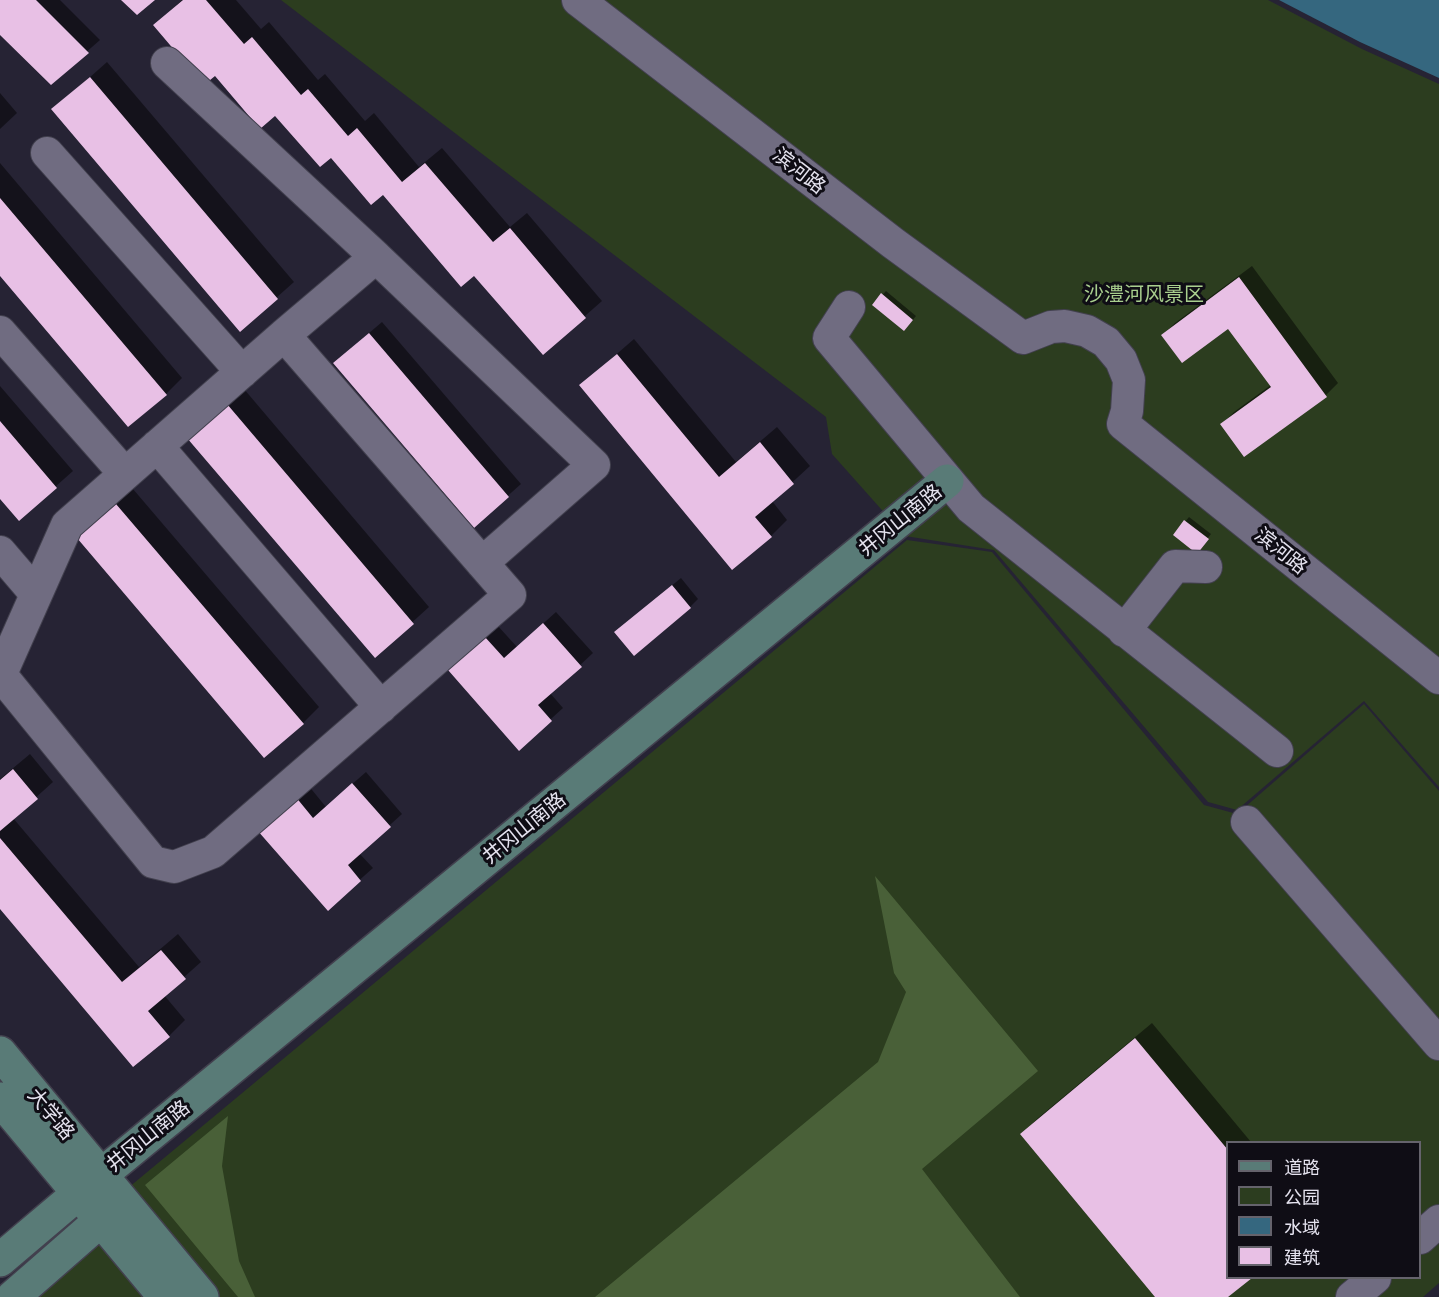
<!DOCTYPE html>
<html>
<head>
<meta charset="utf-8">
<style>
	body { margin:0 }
	#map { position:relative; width:1439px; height:1297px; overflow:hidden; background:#262334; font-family:Lato,"Noto Sans SC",sans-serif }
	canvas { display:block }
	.legend { position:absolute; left:1226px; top:1141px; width:195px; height:138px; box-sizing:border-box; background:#0f0d15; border:2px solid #65636c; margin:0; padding:8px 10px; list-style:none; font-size:18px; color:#e5e3ef }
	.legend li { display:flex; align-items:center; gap:12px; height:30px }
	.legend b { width:30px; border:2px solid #65636c }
</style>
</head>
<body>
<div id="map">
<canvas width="1439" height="1297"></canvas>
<ul class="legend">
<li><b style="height:8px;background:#597b77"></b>道路</li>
<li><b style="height:16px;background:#2c3d1f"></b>公园</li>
<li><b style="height:16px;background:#35677f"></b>水域</li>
<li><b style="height:16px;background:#e8c0e5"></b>建筑</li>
</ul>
</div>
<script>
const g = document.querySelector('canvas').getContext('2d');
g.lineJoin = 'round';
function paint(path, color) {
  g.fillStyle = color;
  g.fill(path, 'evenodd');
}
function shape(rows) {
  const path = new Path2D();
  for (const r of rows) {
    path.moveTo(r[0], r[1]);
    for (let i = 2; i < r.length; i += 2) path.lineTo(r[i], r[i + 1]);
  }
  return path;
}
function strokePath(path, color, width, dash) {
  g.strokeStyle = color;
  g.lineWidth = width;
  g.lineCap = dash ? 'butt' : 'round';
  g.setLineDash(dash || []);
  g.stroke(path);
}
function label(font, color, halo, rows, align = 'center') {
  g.font = font + ' Lato,"Noto Sans SC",sans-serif';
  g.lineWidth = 6;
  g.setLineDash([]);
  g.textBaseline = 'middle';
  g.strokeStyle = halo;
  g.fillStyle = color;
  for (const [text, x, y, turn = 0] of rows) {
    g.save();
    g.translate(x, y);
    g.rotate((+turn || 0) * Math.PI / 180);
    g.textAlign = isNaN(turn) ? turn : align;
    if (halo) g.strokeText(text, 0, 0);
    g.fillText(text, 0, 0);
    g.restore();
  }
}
paint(shape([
	[281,0,1268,0,1362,49,1439,84,1439,787,1364,701,1237,810,1208,802,994,550,905,536,832,454,826,417],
	[907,540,992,552,1204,805,1237,814,1364,704,1439,791,1439,1283,1423,1297,38,1297,143,1206,128,1188],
	[1228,1142,1420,1142,1420,1278,1228,1278]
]), '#2c3d1f');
paint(shape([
	[875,876,1038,1071,922,1169,1020,1297,595,1297,878,1062,906,992,894,973],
	[228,1116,222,1166,239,1261,255,1297,238,1297,145,1185]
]), '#496038');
paint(shape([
	[1279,0,1439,0,1439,78,1360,42]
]), '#35677f');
paint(shape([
	[0,0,60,0,100,40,51,83,0,33],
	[182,0,236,0,261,29,269,22,318,80,325,74,365,121,374,113,419,167,442,148,510,227,527,213,602,301,543,353,474,273,383,193,275,114,215,73,155,25],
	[107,62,294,282,240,330,53,110],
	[0,93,17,113,0,129],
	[0,163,182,378,166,394,0,274],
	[1252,266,1338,383,1326,395,1222,424,1234,412,1271,385,1229,327,1163,335,1175,323],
	[886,291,916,316,908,326,874,304],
	[382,322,521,484,474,526,348,351],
	[634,339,736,462,777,427,810,466,772,501,787,520,771,536,581,385],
	[0,386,73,471,19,519,0,497],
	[244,389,429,607,375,656,190,438],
	[133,489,319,707,303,723,79,538],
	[1189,517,1211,534,1200,548,1175,534],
	[681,578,698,599,690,607,624,625],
	[556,612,593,653,550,693,563,708,519,748,462,658,498,626,517,647],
	[30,754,53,782,13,818,139,967,178,934,201,962,164,995,185,1020,169,1036,0,907,0,779],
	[366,772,402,814,359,853,373,868,328,908,259,830,308,785,326,807],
	[1152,1023,1251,1142,1228,1142,1228,1278,1250,1278,1226,1297,1157,1297,1022,1134,1038,1118]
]), '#0007');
paint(shape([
	[0,0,36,0,89,53,51,85,0,35],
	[121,0,155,0,137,15],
	[183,0,206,0,244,44,252,37,301,95,308,89,348,136,357,128,402,182,425,163,493,242,510,228,586,318,543,355,474,276,461,287,383,195,371,205,331,158,320,167,275,116,260,129,215,76,204,85,153,25],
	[90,77,278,299,240,332,51,109],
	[0,198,167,395,128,427,0,276],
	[1239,277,1327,397,1244,457,1220,424,1271,387,1228,329,1182,363,1161,335],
	[881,293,913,320,904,331,872,305],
	[369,333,509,497,474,528,333,363],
	[617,354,719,477,760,442,794,484,755,517,772,537,732,570,579,385],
	[227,404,414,624,375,658,187,438],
	[0,421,57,488,19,521,0,499],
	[116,504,304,724,264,758,77,538],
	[1184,520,1209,539,1197,554,1173,535],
	[672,585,691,608,634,656,614,632],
	[543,623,582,667,538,705,552,721,519,751,448,670,485,637,504,658],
	[13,769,38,799,0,831,0,780],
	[352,783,391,827,348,865,361,881,328,911,257,830,295,796,313,818],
	[0,838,122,982,161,950,186,979,148,1011,170,1037,133,1067,0,909],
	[1135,1038,1228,1150,1228,1278,1252,1278,1228,1297,1155,1297,1020,1134]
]), '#e8c0e5');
const street = shape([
	[578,0,893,243,1023,338,1051,327,1065,326,1087,331,1106,342,1121,360,1129,380,1127,411,1123,424,1439,678],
	[167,63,376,257],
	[47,153,242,372],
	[849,307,829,338,971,508,1277,751],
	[0,332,125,474],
	[284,335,376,257,594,465,482,563],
	[157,446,381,707],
	[0,552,36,594],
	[1124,631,1175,566,1206,567],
	[0,676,67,525,284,335,510,595,213,852,174,867,153,862,1,675],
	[1247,822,1439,1044],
	[1420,1238,1439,1221],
	[1352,1297,1375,1278]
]);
const secondary = shape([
	[0,1053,202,1297],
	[0,1099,165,1297],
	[0,1260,79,1193,947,481],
	[13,1297,101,1220,101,1198]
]);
strokePath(street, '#42404e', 34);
strokePath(secondary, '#42404e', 36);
strokePath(street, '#706c81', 32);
strokePath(secondary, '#597b77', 33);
label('20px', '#e5e3ef', '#0f0d15', [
	["滨河路",799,171,38],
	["井冈山南路",900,520,-39],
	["滨河路",1281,551,39],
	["井冈山南路",524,828,-39],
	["大学路",51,1114,50],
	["井冈山南路",148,1136,-39]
]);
label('20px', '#a9cf8e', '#0f0d15', [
	["沙澧河风景区",1144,295]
]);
</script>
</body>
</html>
